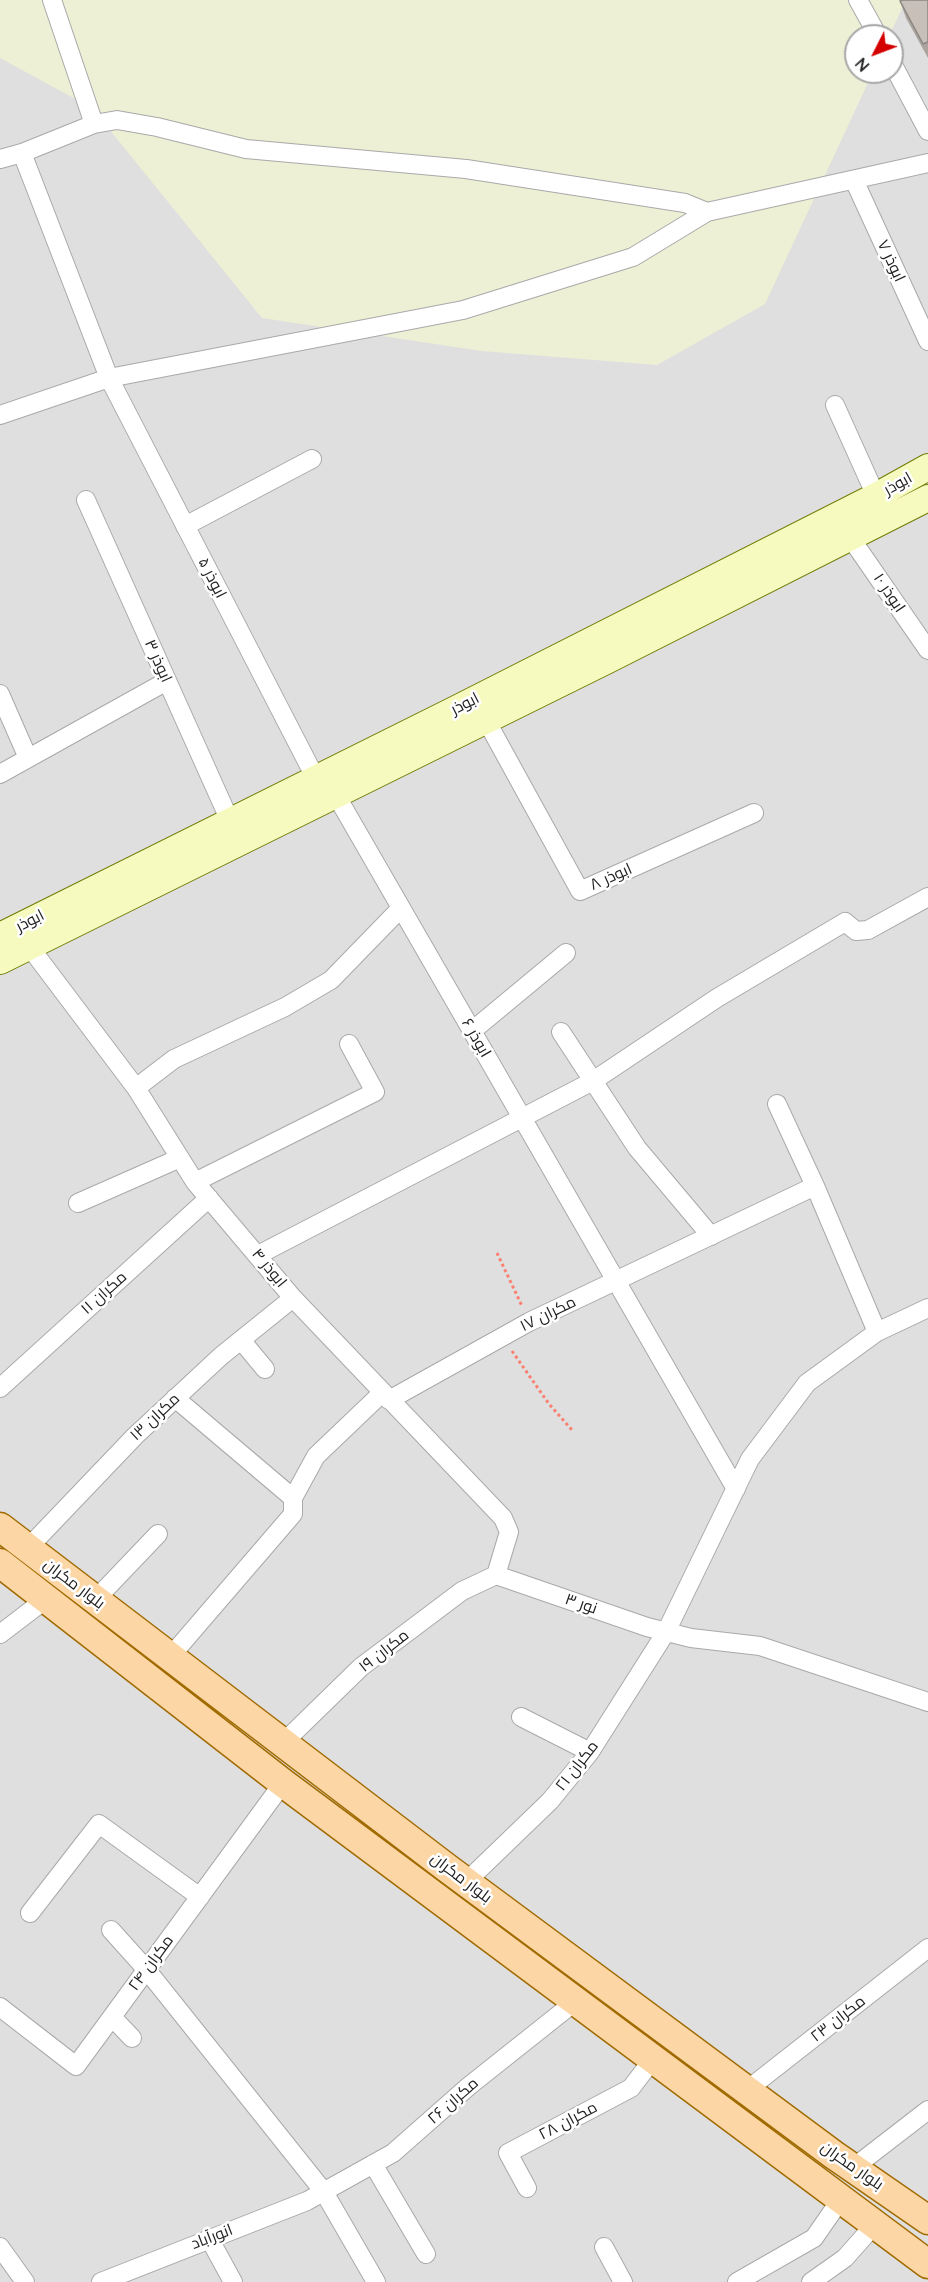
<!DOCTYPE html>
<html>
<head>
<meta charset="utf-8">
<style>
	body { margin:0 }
	#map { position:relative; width:928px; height:2282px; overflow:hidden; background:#f2efe9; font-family:Quicksand,sans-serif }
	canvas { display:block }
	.north { position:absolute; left:844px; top:24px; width:60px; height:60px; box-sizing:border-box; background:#fff; border:2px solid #a7a7a7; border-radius:50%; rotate:228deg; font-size:16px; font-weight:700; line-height:24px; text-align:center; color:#222 }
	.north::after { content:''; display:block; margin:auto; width:21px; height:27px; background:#d40000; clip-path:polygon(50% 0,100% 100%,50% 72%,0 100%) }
</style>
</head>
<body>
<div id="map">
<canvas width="928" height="2282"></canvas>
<div class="north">N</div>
</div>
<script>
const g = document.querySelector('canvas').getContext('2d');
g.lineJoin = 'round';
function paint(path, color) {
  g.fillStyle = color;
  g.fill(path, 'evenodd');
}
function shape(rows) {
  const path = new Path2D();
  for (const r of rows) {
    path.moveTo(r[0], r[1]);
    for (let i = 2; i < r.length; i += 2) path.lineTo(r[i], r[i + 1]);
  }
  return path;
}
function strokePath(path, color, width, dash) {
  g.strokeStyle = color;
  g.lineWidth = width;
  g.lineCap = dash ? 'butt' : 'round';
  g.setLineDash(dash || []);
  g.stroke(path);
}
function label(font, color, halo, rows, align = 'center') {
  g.font = font + ' Quicksand,Cairo,sans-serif';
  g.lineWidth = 5;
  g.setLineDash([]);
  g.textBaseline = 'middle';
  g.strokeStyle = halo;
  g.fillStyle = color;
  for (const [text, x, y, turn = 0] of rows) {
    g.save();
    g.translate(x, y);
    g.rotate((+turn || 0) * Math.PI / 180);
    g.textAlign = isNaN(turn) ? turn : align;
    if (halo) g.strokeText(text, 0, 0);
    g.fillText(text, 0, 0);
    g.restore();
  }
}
paint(shape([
	[0,0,928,0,928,2282,0,2282],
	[856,36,892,36,892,72,856,72]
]), '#e0dfdf');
paint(shape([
	[0,0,906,0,889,36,856,36,856,72,873,72,765,304,657,365,482,351,262,318,92,108,0,58]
]), '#eef0d5');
const minor = shape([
	[52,0,94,124],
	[858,0,878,36],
	[892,63,928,131],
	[22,153,109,378,316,779],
	[0,159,22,153,94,124,117,120,157,127,246,149,466,169,685,203,707,212],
	[854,180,928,341],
	[835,405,876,496],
	[0,415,109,378,463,310,633,257,707,212,928,163],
	[86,500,230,821],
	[185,526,312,459],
	[850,537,928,650],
	[0,694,28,758],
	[486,720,580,891,754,813],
	[0,774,167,681],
	[336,795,736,1489],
	[29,946,136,1088,195,1182,293,1298,503,1518,509,1532,496,1575],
	[472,1031,566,953],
	[561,1032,637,1148,711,1236],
	[136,1088,174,1059,285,1007,331,980,401,908],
	[777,1104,815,1186,877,1332],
	[195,1182,375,1092,349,1044],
	[78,1203,180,1158],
	[258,1255,593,1081,717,998,845,922,856,931,868,930,928,897],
	[241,1340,265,1369],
	[0,1388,209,1198],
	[175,1398,293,1498],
	[389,1400,529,1322,815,1186],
	[28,1548,135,1436,221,1356,293,1298],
	[496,1575,647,1627,691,1638,760,1646,928,1702],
	[95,1600,158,1534],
	[0,1634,46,1599],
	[170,1657,293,1514,293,1498,316,1456,382,1393],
	[521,1717,590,1752],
	[283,1743,361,1667,462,1591,496,1575],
	[466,1882,550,1801,590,1752,666,1632,750,1459,807,1383,877,1332,928,1308],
	[30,1913,99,1824,200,1897],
	[111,1930,146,1969,324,2192,376,2282],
	[0,2007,76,2066,283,1783],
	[112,2017,132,2038],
	[747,2090,928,1948],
	[373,2164,426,2254],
	[853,2168,928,2110],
	[527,2188,508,2153,631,2088,653,2059],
	[209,2238,233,2282],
	[0,2247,25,2282],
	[604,2247,623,2282],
	[101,2282,307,2201,393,2153,469,2086,576,2001],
	[737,2282,814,2238,841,2199],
	[811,2282,845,2258,875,2224]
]);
const secondary = shape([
	[0,936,454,710,876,496,928,467],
	[0,961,608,660,928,498]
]);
const primary = shape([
	[0,1527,447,1868,834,2155,928,2220],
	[0,1563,283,1783,928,2264]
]);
strokePath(minor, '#a9a9a9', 20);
strokePath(secondary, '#707d05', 28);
strokePath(primary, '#a06b00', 31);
strokePath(shape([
	[497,1253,522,1306],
	[512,1351,549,1404,572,1430]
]), '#fa8072', 3, [3, 3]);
strokePath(minor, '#fff', 18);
strokePath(secondary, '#f7fabf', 26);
strokePath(primary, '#fcd6a4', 28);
paint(shape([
	[928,0,928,58,906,18,900,1]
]), '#aba49e');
const building = shape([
	[902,0,928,0,928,42,923,44,900,1,902,0]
]);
paint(building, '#c7bfb8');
strokePath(building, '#8b8681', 1.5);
label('16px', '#222', '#fff', [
	["ابوذر ۷",891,261,65],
	["ابوذر",898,484,-29],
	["ابوذر ۵",212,578,63],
	["ابوذر ۱۰",889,593,56],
	["ابوذر ۳",158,661,66],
	["ابوذر",465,704,-27],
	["ابوذر ۸",611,877,-24],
	["ابوذر",30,921,-27],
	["ابوذر ۶",476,1038,60],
	["ابوذر ۴",269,1268,51],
	["مکران ۱۱",104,1293,-42],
	["مکران ۱۷",548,1314,-26],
	["مکران ۱۳",155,1417,-43],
	["بلوار مکران",74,1584,37],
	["نور ۳",581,1604,19],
	["مکران ۱۹",384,1651,-38],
	["مکران ۲۱",577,1766,-52],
	["بلوار مکران",461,1878,37],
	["مکران ۲۴",151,1963,-54],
	["مکران ۲۳",838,2019,-38],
	["مکران ۲۶",453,2101,-41],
	["مکران ۲۸",568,2121,-28],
	["بلوار مکران",852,2166,35],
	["انورآباد",212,2237,-21]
]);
</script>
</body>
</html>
